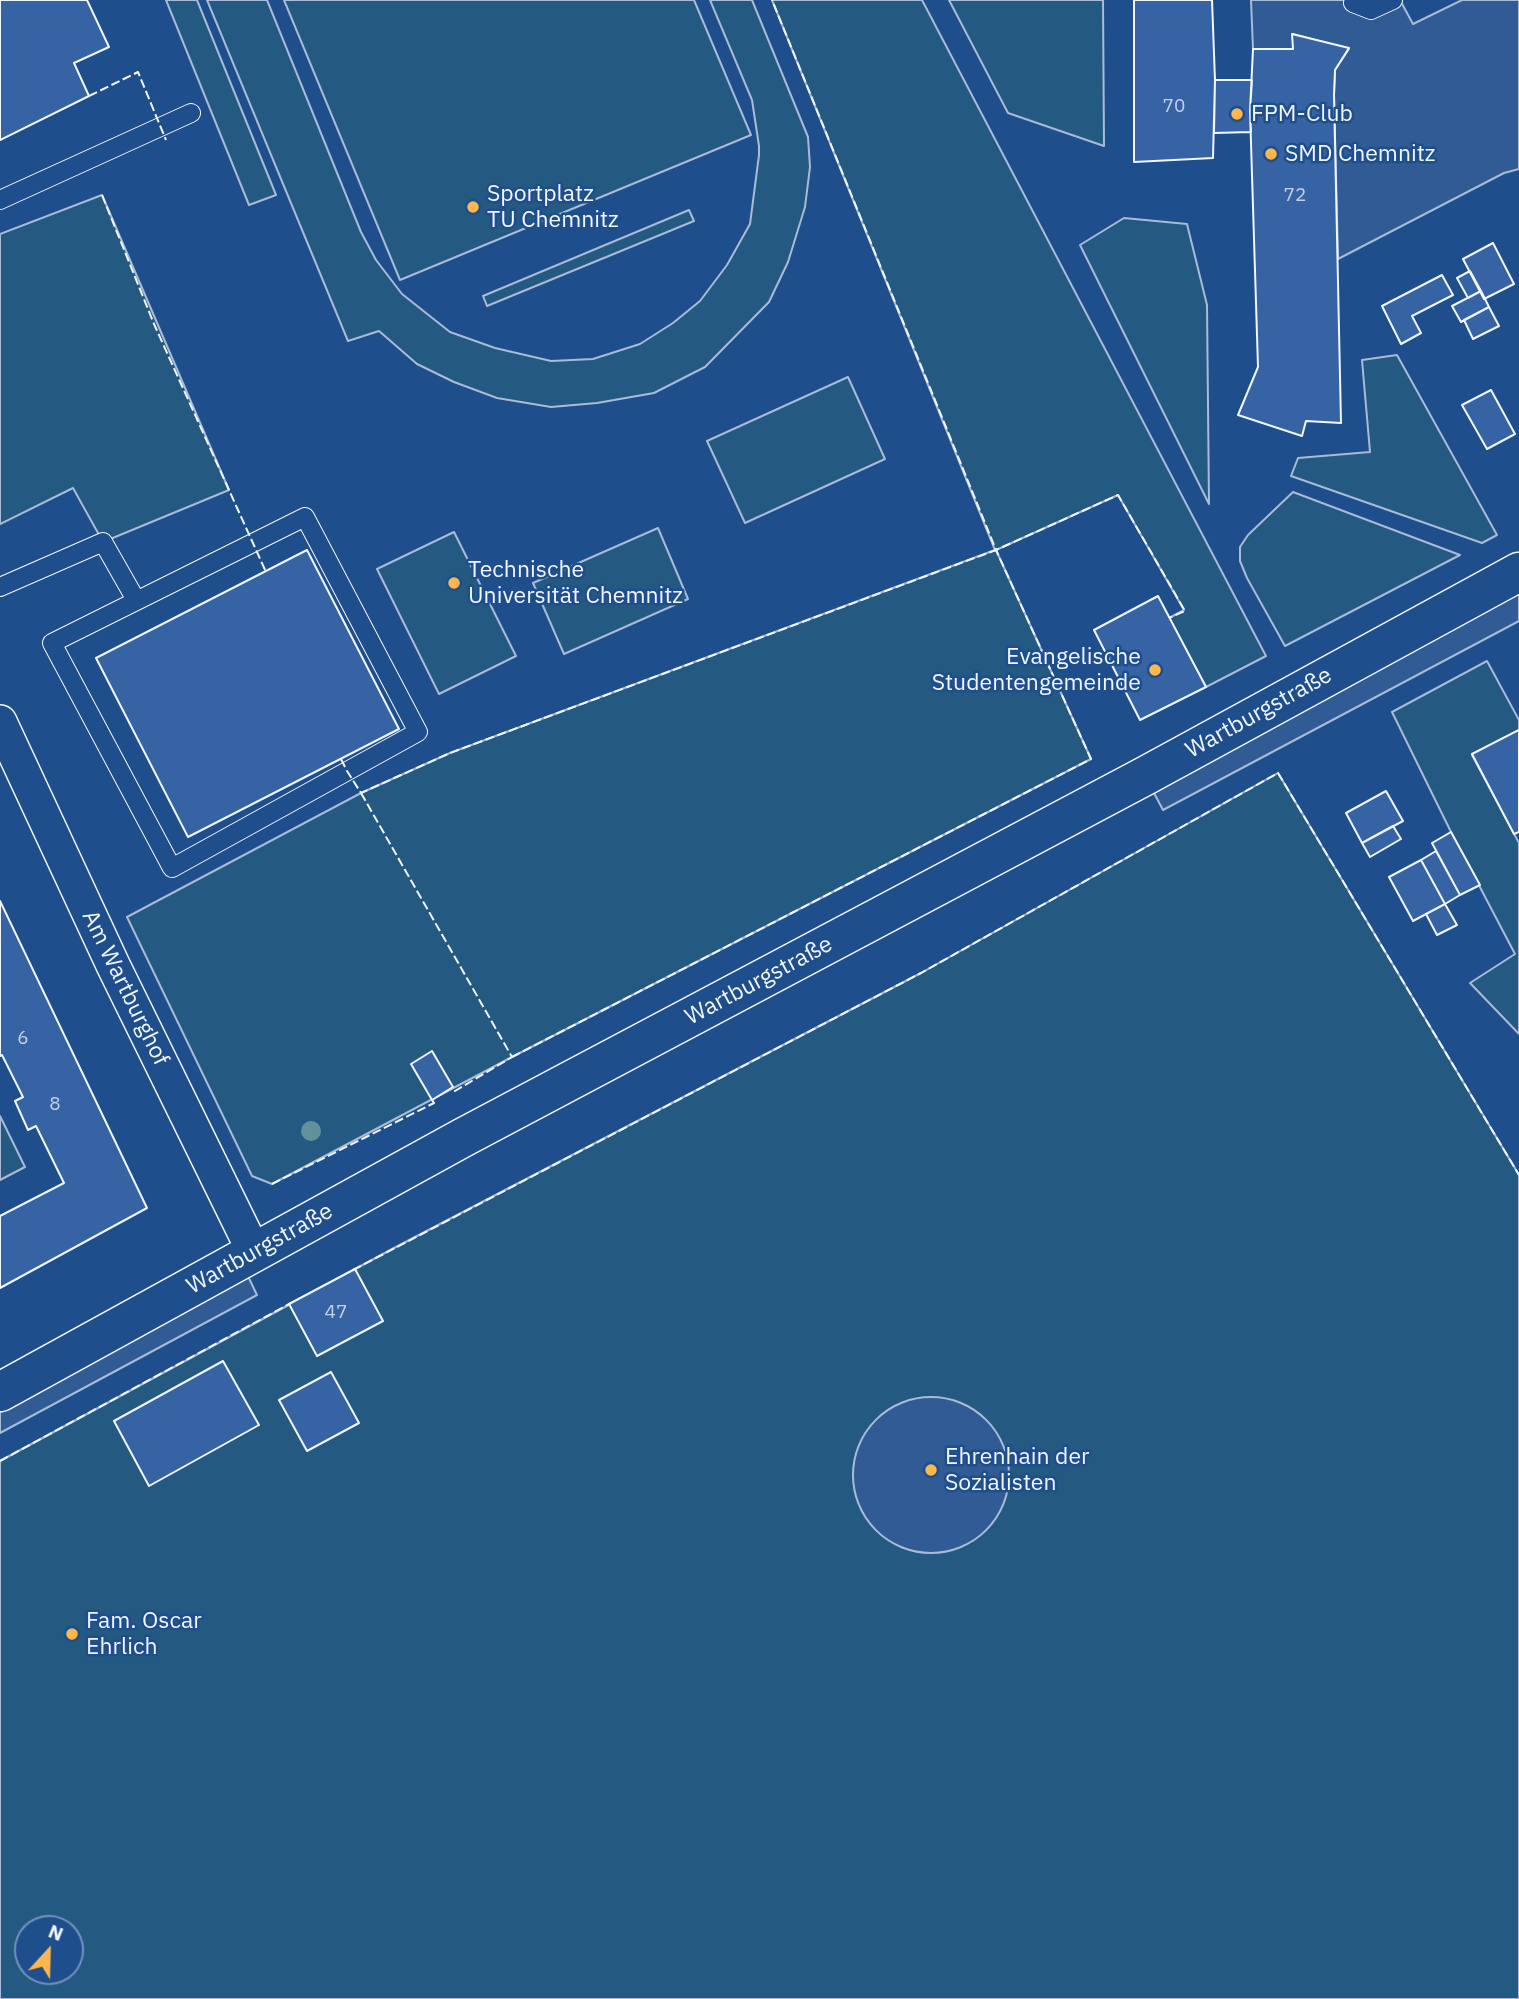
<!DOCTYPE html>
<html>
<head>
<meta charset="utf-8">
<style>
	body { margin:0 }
	#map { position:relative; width:1519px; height:1999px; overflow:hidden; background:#1f4e8c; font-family:"IBM Plex Sans",sans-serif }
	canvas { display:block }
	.north { position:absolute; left:14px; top:1915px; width:70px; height:70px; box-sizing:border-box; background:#1f4e8c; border:2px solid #7391ba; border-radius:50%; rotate:22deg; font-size:19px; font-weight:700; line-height:28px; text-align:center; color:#f2f6ff }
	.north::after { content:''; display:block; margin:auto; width:24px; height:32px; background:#ffb74d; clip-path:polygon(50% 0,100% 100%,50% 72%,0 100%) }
</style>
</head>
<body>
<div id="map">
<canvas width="1519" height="1999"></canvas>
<div class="north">N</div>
</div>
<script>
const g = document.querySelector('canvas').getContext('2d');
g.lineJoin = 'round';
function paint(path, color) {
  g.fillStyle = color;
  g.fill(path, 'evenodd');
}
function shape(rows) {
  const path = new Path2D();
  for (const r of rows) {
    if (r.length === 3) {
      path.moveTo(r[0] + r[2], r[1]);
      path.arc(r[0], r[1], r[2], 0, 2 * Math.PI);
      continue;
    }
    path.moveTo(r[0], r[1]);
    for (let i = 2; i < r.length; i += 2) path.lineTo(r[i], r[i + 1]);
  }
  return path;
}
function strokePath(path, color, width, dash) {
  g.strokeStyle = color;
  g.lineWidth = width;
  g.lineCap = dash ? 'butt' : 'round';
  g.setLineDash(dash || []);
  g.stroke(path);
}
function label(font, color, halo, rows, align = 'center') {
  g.font = font + ' "IBM Plex Sans",sans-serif';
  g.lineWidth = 5;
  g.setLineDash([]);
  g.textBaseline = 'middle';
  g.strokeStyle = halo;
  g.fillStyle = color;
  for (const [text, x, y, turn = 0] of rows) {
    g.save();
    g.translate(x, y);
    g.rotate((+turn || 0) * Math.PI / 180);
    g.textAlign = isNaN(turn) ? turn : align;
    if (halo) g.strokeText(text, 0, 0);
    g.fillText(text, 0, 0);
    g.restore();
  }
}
const green = shape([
	[166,0,197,0,276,195,249,205,166,0],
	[207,0,267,0,361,232,376,260,402,294,450,332,495,348,551,361,593,359,640,344,673,323,700,301,727,265,750,224,759,155,759,146,752,100,710,0,752,0,808,137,810,167,805,207,788,262,769,302,705,367,654,393,597,403,551,407,497,398,454,382,417,364,379,331,348,341,207,0],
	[284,0,694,0,751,135,400,280,284,0],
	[772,0,922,0,1266,656,1206,687,1169,618,1184,610,1118,495,996,550,1091,759,512,1057,272,1184,252,1176,127,917,361,793,450,753,995,550,772,0],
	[949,0,1103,0,1104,146,1008,113,949,0],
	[102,195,229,490,103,542,73,488,0,524,0,234,102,195],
	[689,210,694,221,487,306,483,296,689,210],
	[1124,218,1187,224,1207,305,1209,504,1080,245,1124,218],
	[1397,355,1497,535,1482,543,1291,476,1298,458,1370,452,1362,360,1397,355],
	[848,377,885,459,745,523,707,441,848,377],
	[1293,492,1460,555,1285,646,1247,578,1240,561,1240,547,1248,535,1293,492],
	[658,528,688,599,564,654,533,583,658,528],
	[454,532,516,656,439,694,377,569,454,532],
	[1487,661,1519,720,1519,730,1472,755,1519,843,1519,1034,1470,983,1515,954,1451,832,1392,712,1487,661],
	[1278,773,1519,1175,1519,1999,0,1999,0,1461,394,1248,921,973,1278,773],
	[28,1929,70,1929,70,1971,28,1971,28,1929],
	[0,1116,25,1167,0,1180,0,1116]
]);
paint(green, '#245a82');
strokePath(green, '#a8bbd7', 2);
const parking = shape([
	[1251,0,1400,0,1413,24,1462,0,1519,0,1519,169,1504,173,1338,259,1334,95,1335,70,1349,49,1293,34,1293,49,1253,49,1251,0],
	[1519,572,1519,621,1163,810,1145,776,1519,572],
	[245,1270,257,1295,0,1433,0,1399,245,1270],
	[931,1475,78]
]);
paint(parking, '#305b95');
strokePath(parking, '#a8bbd7', 2);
const building = shape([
	[0,0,87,0,109,47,74,63,89,96,0,140,0,0],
	[1134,0,1212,0,1215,80,1213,158,1134,162,1134,0],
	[1292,34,1349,48,1335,70,1334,95,1341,423,1306,421,1302,436,1238,415,1258,367,1250,111,1253,49,1293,49,1292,34],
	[1215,80,1252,80,1250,111,1251,132,1214,133,1215,80],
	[1493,243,1514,284,1484,299,1463,259,1493,243],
	[1470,271,1481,291,1468,298,1457,278,1470,271],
	[1442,275,1453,295,1412,316,1421,333,1401,344,1382,306,1442,275],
	[1481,291,1489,307,1461,322,1452,306,1481,291],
	[1489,307,1499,326,1473,339,1464,320,1489,307],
	[1491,390,1515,434,1487,449,1462,405,1491,390],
	[307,550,399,729,188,837,96,658,307,550],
	[1158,596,1206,687,1140,720,1094,630,1158,596],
	[1519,730,1519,832,1514,834,1472,754,1519,730],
	[1386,791,1403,821,1362,843,1346,813,1386,791],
	[1393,826,1401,839,1370,857,1362,843,1393,826],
	[1451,832,1480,885,1460,895,1432,843,1451,832],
	[1436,851,1460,895,1445,904,1421,860,1436,851],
	[1421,860,1445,904,1413,921,1389,877,1421,860],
	[0,901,147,1208,0,1288,0,1216,64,1183,36,1126,28,1130,15,1101,23,1097,2,1055,0,1056,0,901],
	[1445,904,1457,925,1437,935,1426,914,1445,904],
	[432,1051,453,1087,432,1100,411,1064,432,1051],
	[355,1269,383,1321,317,1356,289,1304,355,1269],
	[223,1361,259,1425,149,1486,114,1421,223,1361],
	[331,1372,359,1423,307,1451,279,1400,331,1372]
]);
paint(building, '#3563a3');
strokePath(building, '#f2f6ff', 2);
const service = shape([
	[1353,3,1371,10,1393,0],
	[0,200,191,113],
	[305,517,418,732,172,868,52,643,305,517],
	[0,587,103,542,136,600]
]);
const minor = shape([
	[0,722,113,965,254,1252]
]);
const secondary = shape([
	[0,1392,464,1137,1145,776,1519,572]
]);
strokePath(service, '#f2f6ff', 20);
strokePath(minor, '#f2f6ff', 36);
strokePath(secondary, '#f2f6ff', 41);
strokePath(service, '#1f4e8c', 18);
strokePath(minor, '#1f4e8c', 33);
strokePath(secondary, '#1f4e8c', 38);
strokePath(shape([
	[89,96,138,72,166,140],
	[102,195,154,324,266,572],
	[341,759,347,771,361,793,450,753,996,550,772,0],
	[361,793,512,1057,455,1091,453,1087],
	[512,1057,1091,759,996,550,1118,495,1185,611,1169,618],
	[272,1184,434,1103,432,1100],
	[353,1270,921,973,1278,773,1519,1175],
	[0,1461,291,1303]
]), '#f2f6ff', 2, [9, 3.5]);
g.fillStyle = '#61919a';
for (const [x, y] of [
	[311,1131]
]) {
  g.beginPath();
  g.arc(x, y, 10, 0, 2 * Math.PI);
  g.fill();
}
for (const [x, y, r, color] of [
	[1237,114,7,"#ffb74d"],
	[1271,154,7,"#ffb74d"],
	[473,207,7,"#ffb74d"],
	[454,583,7,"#ffb74d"],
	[1155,670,7,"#ffb74d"],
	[931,1470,7,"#ffb74d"],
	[72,1634,7,"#ffb74d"]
]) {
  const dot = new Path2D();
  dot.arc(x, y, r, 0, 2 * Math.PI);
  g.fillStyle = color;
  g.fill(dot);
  strokePath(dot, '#1f4e8c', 2.5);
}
label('19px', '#c3d1e8', null, [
	["70",1174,107],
	["72",1295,196],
	["6",23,1039],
	["8",55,1105],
	["47",336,1313]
]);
label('23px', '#f2f6ff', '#1f4e8c', [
	["FPM-Club",1251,114],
	["SMD Chemnitz",1285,154],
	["Sportplatz",487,194],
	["TU Chemnitz",487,220],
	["Technische",468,570],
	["Universität Chemnitz",468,596],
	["Evangelische",1141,657,"right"],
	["Studentengemeinde",1141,683,"right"],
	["Ehrenhain der",945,1457],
	["Sozialisten",945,1483],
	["Fam. Oscar",86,1621],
	["Ehrlich",86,1647]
], 'left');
label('23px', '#f2f6ff', '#1f4e8c', [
	["Wartburgstraße",1259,713,-29],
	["Wartburgstraße",759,981,-28],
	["Am Wartburghof",125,988,64],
	["Wartburgstraße",260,1249,-29]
]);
</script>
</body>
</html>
